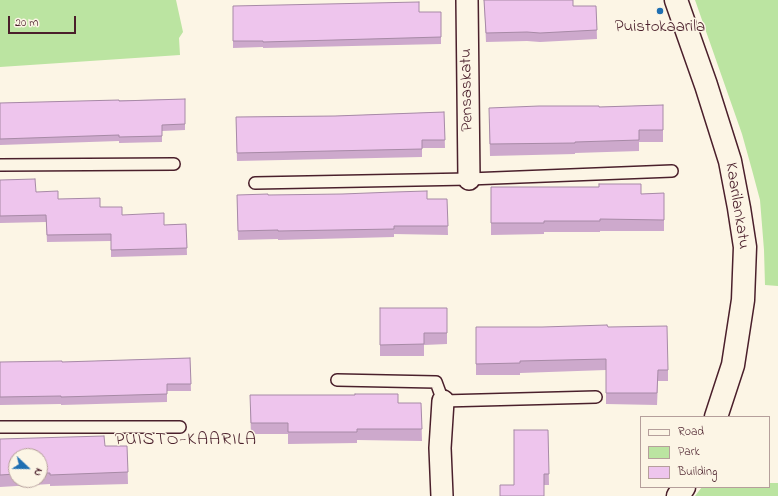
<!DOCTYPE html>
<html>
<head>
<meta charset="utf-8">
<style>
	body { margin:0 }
	#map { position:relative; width:778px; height:496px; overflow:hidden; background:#fcf5e5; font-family:"Indie Flower",sans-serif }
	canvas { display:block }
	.legend { position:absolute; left:640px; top:416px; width:130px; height:72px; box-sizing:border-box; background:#fcf5e5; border:1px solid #b59f9b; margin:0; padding:5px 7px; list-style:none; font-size:12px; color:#4a1f2b }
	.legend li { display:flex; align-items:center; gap:8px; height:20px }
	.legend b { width:20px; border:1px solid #b59f9b }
	.north { position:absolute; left:8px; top:448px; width:40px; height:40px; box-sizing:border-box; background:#fcf5e5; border:1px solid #b59f9b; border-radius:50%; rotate:112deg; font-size:11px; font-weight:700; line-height:16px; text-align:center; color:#4a1f2b }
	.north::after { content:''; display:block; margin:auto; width:14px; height:18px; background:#1f6fb2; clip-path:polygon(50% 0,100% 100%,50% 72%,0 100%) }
	.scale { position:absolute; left:8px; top:16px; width:68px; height:18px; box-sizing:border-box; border:2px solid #4a1f2b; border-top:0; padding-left:5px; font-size:12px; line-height:14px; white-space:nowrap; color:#4a1f2b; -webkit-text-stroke:3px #fcf5e5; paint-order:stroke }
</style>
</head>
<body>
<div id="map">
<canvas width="778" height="496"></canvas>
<ul class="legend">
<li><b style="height:5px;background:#fcf5e5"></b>Road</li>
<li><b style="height:11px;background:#bbe4a1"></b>Park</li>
<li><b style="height:11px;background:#eec5ed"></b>Building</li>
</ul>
<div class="north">N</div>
<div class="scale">20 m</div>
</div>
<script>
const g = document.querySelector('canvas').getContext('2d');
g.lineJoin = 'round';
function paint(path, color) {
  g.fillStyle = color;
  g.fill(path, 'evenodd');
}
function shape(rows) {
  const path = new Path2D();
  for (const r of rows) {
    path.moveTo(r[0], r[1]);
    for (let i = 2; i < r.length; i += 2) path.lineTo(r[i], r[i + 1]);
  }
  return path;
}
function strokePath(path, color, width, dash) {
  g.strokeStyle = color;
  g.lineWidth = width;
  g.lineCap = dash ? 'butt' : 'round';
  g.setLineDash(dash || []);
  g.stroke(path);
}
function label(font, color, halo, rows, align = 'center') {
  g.font = font + ' "Indie Flower",sans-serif';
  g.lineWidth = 3;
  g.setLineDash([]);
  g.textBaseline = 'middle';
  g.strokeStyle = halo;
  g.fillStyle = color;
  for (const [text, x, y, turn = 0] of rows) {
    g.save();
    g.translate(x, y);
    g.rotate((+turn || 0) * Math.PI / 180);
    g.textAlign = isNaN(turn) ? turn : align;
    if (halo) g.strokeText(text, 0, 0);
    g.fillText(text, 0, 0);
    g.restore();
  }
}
paint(shape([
	[0,0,176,0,183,32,179,38,180,55,0,67],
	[695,0,778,0,778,286,765,285,764,250,760,200,752,170,742,134],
	[769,483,778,483,778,496,695,496,702,487,769,487]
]), '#bbe4a1');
const lane = shape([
	[0,165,174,164],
	[255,183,469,179,672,171],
	[337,380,436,382,443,401,596,397],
	[0,427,180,427]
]);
const street = shape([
	[467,0,469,179],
	[442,496,440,448,443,401]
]);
const secondary = shape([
	[676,0,706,85,730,161,739,208,745,247,743,300,733,365,716,417],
	[678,496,684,487]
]);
strokePath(lane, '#4a1f2b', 14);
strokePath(street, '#4a1f2b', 24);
strokePath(secondary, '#4a1f2b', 25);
strokePath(lane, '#fcf5e5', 11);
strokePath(street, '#fcf5e5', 21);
strokePath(secondary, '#fcf5e5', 22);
paint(shape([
	[484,0,573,6,596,6,597,39,540,42,527,41,486,42],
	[233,6,419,12,441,12,441,44,263,48,263,47,233,48],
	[185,99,185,130,162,131,162,142,119,143,119,141,0,145,0,103],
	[663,105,663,142,639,142,639,151,575,153,575,154,490,156,489,119,599,107],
	[444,112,445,148,422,148,422,157,237,161,236,117,335,116],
	[0,180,58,199,100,207,122,215,164,225,186,224,187,255,111,257,111,241,47,242,46,222,0,223],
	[491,187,641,194,664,193,664,231,600,231,600,232,544,232,544,234,491,235],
	[237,195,427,199,447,199,448,235,394,234,394,237,278,240,278,239,238,240],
	[380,308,447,308,447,344,424,345,424,356,380,356],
	[476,327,608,327,668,370,668,381,658,381,657,405,606,404,606,370,520,373,520,375,476,375],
	[190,358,191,391,167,391,167,402,61,405,61,404,0,405,0,362,62,362],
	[421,403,422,441,357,440,357,443,288,444,288,434,251,434,250,407],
	[548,430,549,485,514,485],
	[0,439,105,446,127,446,128,484,50,486,50,484,0,487],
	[16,456,40,456,40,480,16,480]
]), '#cda9cc');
const building = shape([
	[484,0,573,0,573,6,596,6,597,30,540,33,527,32,486,33,484,0],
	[419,2,419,12,441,12,441,37,263,42,263,41,233,41,233,6,419,2],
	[185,99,185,124,162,125,162,136,119,137,119,135,0,139,0,103,119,100,119,101,185,99],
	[663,105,663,130,639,130,639,140,575,142,575,143,490,144,489,108,539,106,599,106,599,107,663,105],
	[444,112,445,140,422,140,422,149,237,153,236,117,335,116,444,112],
	[35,179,36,192,58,191,58,199,100,198,100,207,122,207,122,215,164,213,164,225,186,224,187,248,111,250,111,234,47,235,46,215,0,216,0,180,35,179],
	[599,184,641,184,641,194,664,193,664,220,600,219,600,221,544,221,544,223,491,223,491,187,599,187,599,184],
	[427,191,427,199,447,199,448,226,394,226,394,229,278,231,278,230,238,231,237,195,268,194,268,195,342,194,394,192,427,191],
	[380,308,447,308,447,333,424,333,424,344,380,345,380,308],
	[607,325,608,327,667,326,668,370,658,370,657,393,606,393,606,359,520,361,520,363,476,364,476,327,542,327,607,325],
	[190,358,191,384,167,384,167,394,61,397,61,396,0,397,0,362,62,361,62,362,190,358],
	[355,394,398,394,398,403,421,403,422,429,357,429,357,432,288,432,288,423,251,423,250,395,355,395,355,394],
	[514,430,548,430,549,474,544,474,544,496,500,496,500,485,514,485,514,430],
	[104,436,105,446,127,446,128,472,50,475,50,473,40,473,40,456,16,456,16,474,0,475,0,439,104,436]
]);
paint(building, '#eec5ed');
strokePath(building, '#a78aa6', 1);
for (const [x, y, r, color] of [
	[660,11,4,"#1f6fb2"]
]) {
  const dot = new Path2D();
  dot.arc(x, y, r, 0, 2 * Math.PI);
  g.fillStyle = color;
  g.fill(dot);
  strokePath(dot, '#fcf5e5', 1.5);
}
label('17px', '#4a1f2b', '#fcf5e5', [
	["Puistokaarila",660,28]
]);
label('17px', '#4a1f2b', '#fcf5e5', [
	["Pensaskatu",468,90,-91],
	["Kaarilankatu",736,206,81]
]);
g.letterSpacing = '1px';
label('18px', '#4a1f2b', '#fcf5e5', [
	["PUISTO-KAARILA",186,441]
]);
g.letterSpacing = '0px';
</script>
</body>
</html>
